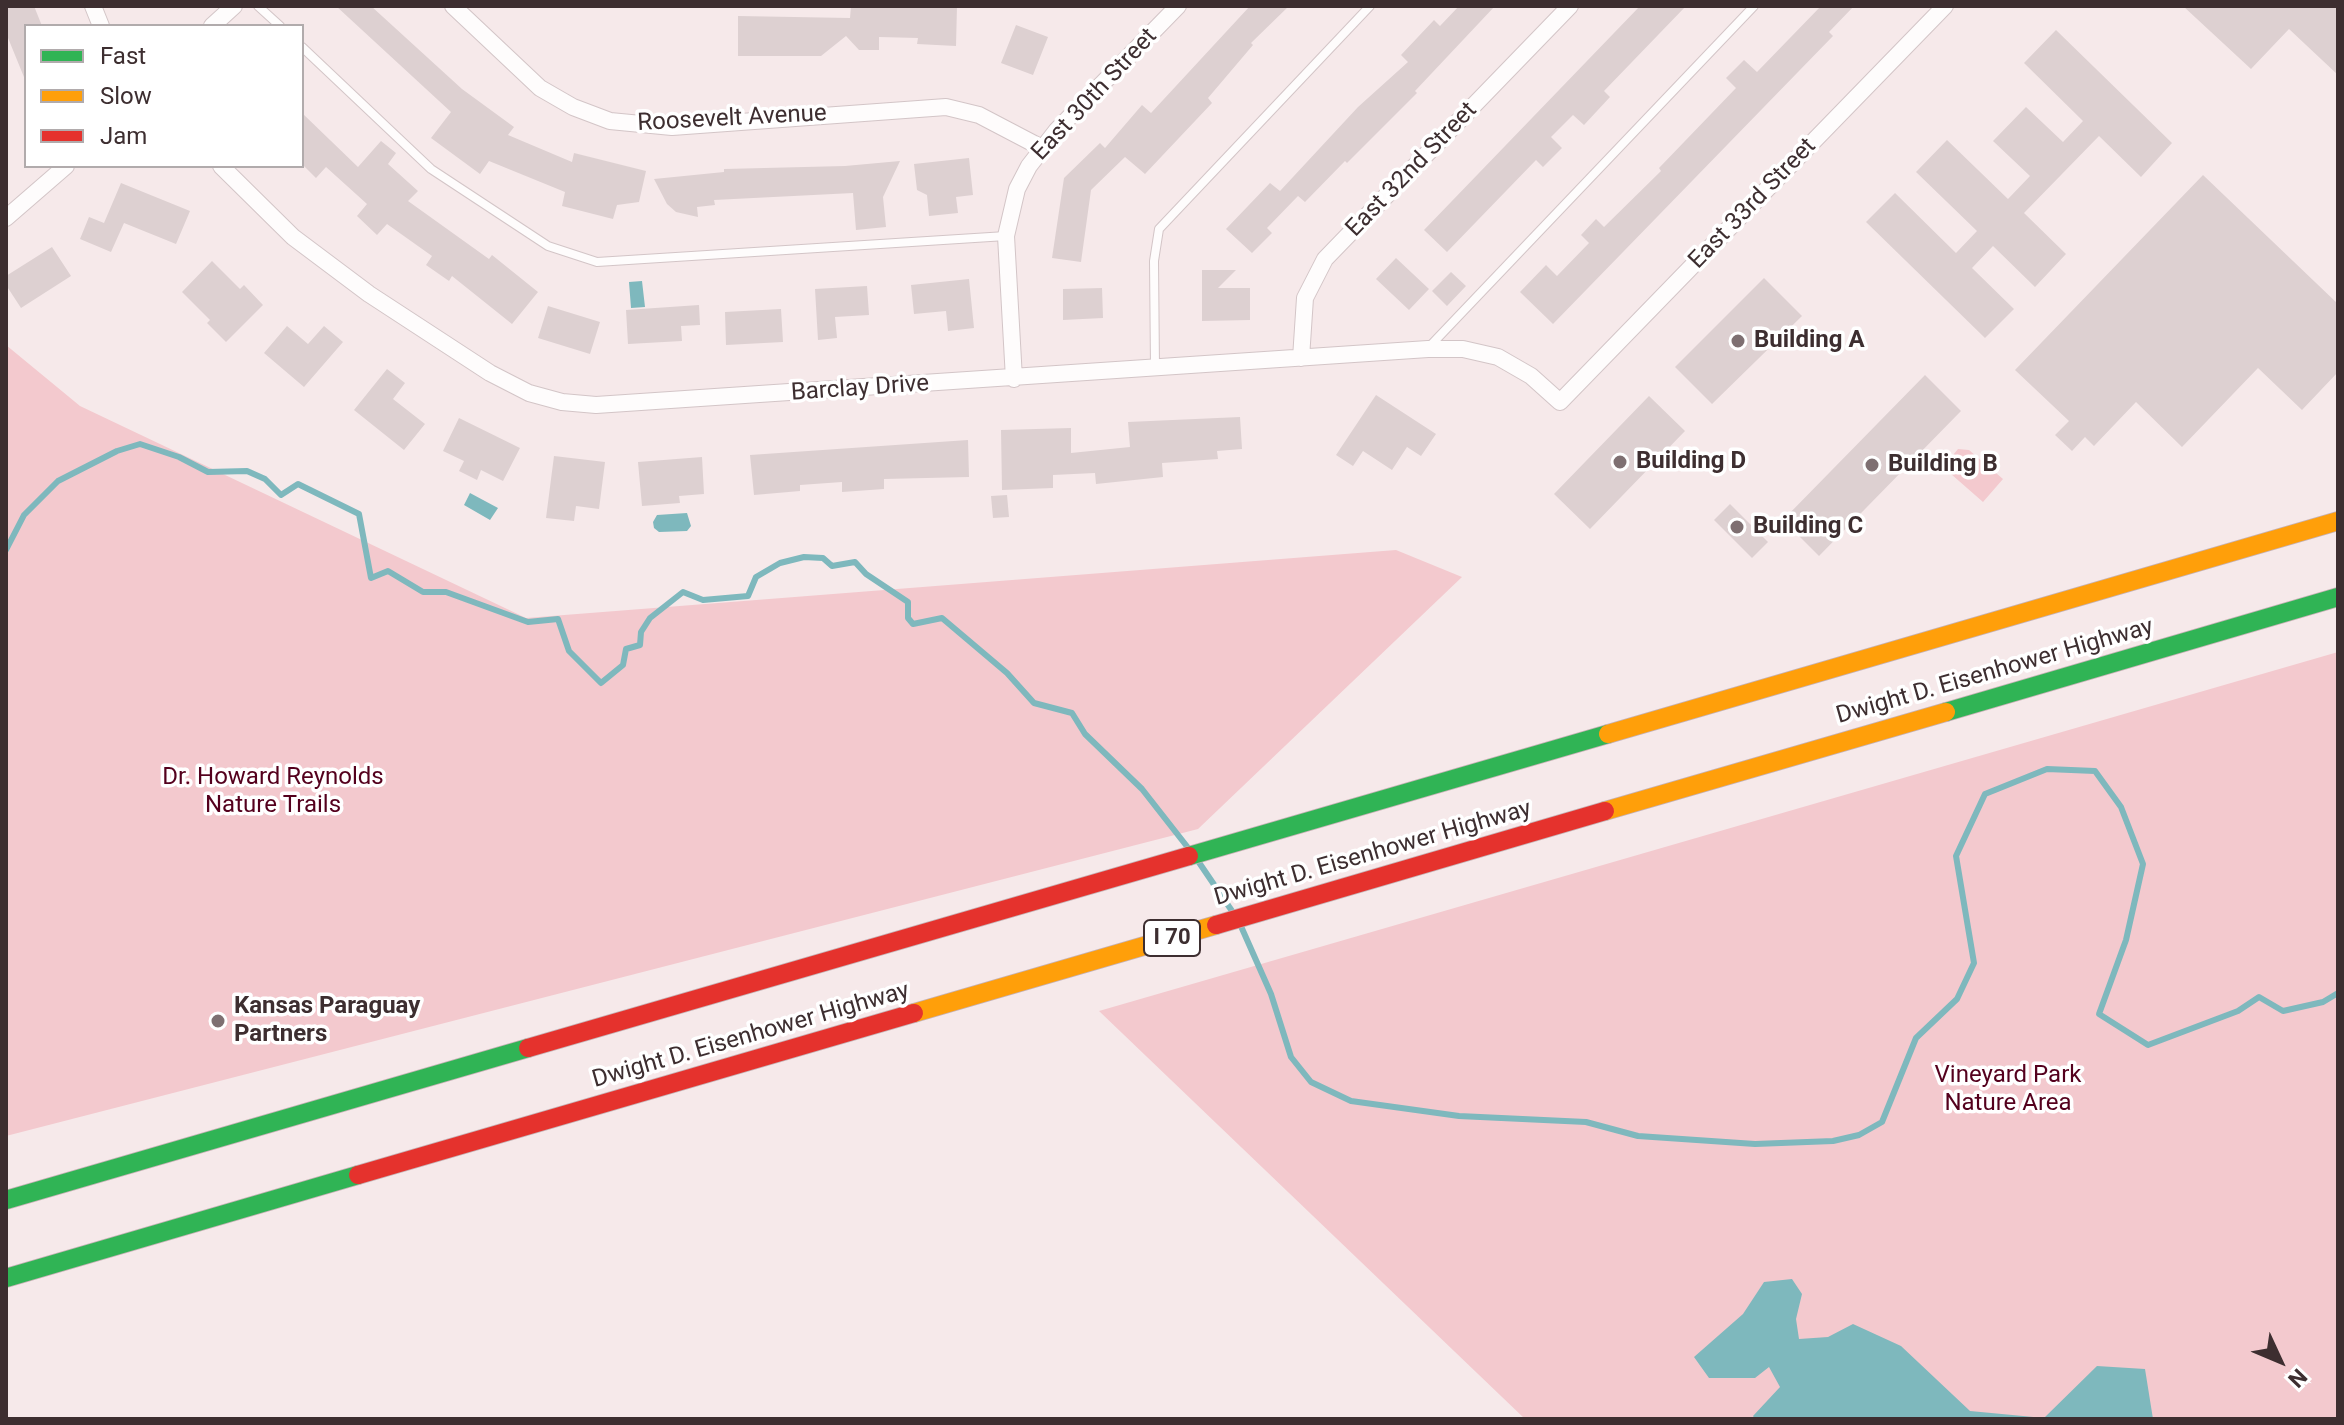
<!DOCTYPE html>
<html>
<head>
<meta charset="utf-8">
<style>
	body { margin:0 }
	#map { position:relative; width:2344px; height:1425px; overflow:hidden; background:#f6e9ea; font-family:Roboto,sans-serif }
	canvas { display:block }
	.frame { position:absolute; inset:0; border:8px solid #3d2e30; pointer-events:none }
	.legend { position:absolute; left:24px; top:24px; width:280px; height:144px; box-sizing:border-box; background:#fff; border:2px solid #b1abac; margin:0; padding:10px 14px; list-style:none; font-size:24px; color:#3d2e30 }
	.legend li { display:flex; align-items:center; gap:16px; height:40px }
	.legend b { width:40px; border:2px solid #b1abac }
	.north { position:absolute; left:2240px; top:1321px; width:80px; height:80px; -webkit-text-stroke:6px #fff; paint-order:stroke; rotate:134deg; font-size:22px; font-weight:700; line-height:32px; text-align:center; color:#3d2e30 }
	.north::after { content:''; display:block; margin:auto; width:28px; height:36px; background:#3d2e30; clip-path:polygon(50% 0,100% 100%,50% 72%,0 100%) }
</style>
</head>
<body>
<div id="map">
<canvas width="2344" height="1425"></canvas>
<div class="frame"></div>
<ul class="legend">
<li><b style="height:10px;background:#30b455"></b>Fast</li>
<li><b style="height:10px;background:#ff9f0a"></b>Slow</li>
<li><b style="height:10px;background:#e5322d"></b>Jam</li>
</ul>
<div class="north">N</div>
</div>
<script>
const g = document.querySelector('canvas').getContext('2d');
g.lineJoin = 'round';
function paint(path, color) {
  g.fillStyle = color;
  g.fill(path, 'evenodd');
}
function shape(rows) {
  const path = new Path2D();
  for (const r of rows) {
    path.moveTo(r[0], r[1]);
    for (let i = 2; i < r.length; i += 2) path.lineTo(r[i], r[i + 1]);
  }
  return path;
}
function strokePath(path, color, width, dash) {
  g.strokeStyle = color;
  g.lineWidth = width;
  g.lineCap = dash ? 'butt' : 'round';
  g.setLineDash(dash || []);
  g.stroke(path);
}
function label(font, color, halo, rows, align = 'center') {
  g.font = font + ' Roboto,sans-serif';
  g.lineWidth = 7;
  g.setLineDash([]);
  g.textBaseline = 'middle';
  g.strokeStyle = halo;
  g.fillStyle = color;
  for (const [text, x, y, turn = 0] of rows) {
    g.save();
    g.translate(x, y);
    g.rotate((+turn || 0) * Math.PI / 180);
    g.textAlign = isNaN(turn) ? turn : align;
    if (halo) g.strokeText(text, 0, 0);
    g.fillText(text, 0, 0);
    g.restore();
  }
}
paint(shape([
	[6,345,80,406,526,618,1396,550,1462,577,1198,829,6,1136],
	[1958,449,1969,450,2003,479,1983,502,1943,467],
	[2338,652,2338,1419,1525,1419,1099,1011]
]), '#f3c9ce');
paint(shape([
	[642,281,645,307,631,308,629,282],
	[470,493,498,508,490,520,464,505],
	[687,513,691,526,687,531,659,532,654,528,653,522,657,515],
	[1792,1279,1802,1294,1796,1319,1799,1339,1828,1337,1853,1324,1901,1346,1970,1411,2044,1418,2097,1366,2145,1369,2153,1419,1755,1419,1753,1416,1780,1387,1769,1367,1755,1378,1709,1378,1694,1357,1743,1314,1764,1282]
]), '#7eb8bd');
strokePath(shape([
	[6,550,24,515,58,481,117,451,140,444,179,457,208,472,247,471,265,479,281,495,298,484,359,514,371,578,388,571,423,592,446,592,528,622,558,619,569,651,601,683,623,665,626,649,640,645,641,632,650,618,683,592,703,600,748,596,756,577,780,563,804,557,823,558,832,566,855,562,866,574,908,602,908,618,913,624,942,618,1007,673,1034,703,1072,713,1085,734,1142,789,1189,849],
	[1198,861,1232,911],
	[1240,924,1271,994,1291,1057,1311,1082,1351,1101,1459,1116,1586,1122,1638,1136,1755,1144,1833,1141,1859,1135,1882,1122,1916,1038,1957,999,1974,963,1956,856,1985,794,2047,769,2095,771,2121,807,2143,864,2126,940,2099,1014,2148,1045,2238,1011,2259,997,2283,1011,2323,1002,2338,993]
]), '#7eb8bd', 6);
paint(shape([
	[6,6,34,6,42,26,26,26,26,82,6,33],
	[336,6,371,6,462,89,514,127,508,135,572,162,574,153,646,171,639,202,617,205,613,219,562,206,565,192,489,161,480,174,431,138,451,112],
	[851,6,957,6,956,46,917,44,918,38,879,37,879,50,859,50,846,36,821,56,738,56,738,16,850,18],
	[1250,6,1289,6,1251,43,1253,45,1208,98,1212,103,1145,174,1125,157,1091,190,1081,262,1052,258,1064,178,1100,143,1105,148,1142,105,1151,113],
	[1459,6,1495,6,1415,91,1417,93,1347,163,1345,161,1305,202,1298,196,1267,228,1272,233,1252,253,1226,229,1270,183,1280,191,1358,107,1408,62,1401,55,1434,20,1440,26],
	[1640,6,1686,6,1604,91,1610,97,1584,125,1573,115,1551,137,1562,148,1543,167,1536,160,1447,252,1424,230],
	[1821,6,1854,6,1829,32,1833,36,1553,324,1520,292,1546,265,1557,276,1589,243,1581,235,1596,219,1604,227,1661,171,1659,168,1736,88,1726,78,1744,60,1757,72],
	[2183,6,2338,6,2338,75,2289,29,2251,69],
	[1016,25,1048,37,1033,75,1001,63],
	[2056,30,2172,143,2141,177,2099,136,2024,213,2066,254,2035,287,1993,246,1972,268,2014,309,1985,338,1866,222,1895,193,1956,253,1977,231,1916,172,1947,140,2008,199,2030,176,1993,141,2026,107,2063,142,2083,121,2024,63],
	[302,113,358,167,381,141,396,153,388,164,418,191,408,201,489,259,492,255,538,292,512,324,452,276,449,281,426,265,432,256,387,224,377,235,357,216,367,204,326,167,316,178,302,164],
	[969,158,973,195,956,197,958,213,929,216,927,195,917,190,914,164],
	[900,161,883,197,886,227,856,230,853,193,714,200,715,205,697,207,698,217,676,212,667,204,654,179,724,172,724,169,845,166],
	[2203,175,2338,304,2338,372,2302,410,2258,368,2182,447,2136,402,2094,446,2085,437,2072,451,2055,435,2069,421,2015,370],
	[121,183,190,211,176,244,124,223,111,252,80,239,89,217,104,223],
	[52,247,71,276,21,308,6,285,6,276],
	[1396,258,1429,289,1409,310,1376,279],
	[212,261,240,289,244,285,263,305,226,342,207,323,210,320,182,292],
	[1202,270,1236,270,1218,288,1250,288,1250,320,1202,321],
	[1451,272,1466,286,1447,306,1432,291],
	[1764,278,1802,316,1712,404,1675,367],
	[969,279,974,328,948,331,946,311,914,314,911,285],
	[867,286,869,315,835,317,837,338,818,340,815,289],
	[1102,288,1103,318,1063,320,1063,289],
	[699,305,700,325,681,326,682,341,628,344,626,310],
	[548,306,600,322,590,354,538,338],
	[781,309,783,342,726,345,725,312],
	[287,326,308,344,324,326,343,342,304,387,264,353],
	[387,369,405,383,393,399,425,424,404,450,354,410],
	[1925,375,1961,411,1819,556,1783,520],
	[1376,395,1436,434,1421,456,1407,447,1392,470,1363,451,1353,466,1336,455],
	[1649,396,1685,431,1590,529,1554,494],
	[1240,417,1242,449,1217,451,1218,459,1162,463,1163,477,1096,484,1095,473,1053,475,1053,488,1002,490,1001,430,1071,428,1071,453,1130,447,1128,422],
	[459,418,520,448,503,481,481,470,477,480,459,471,464,461,443,451],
	[968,440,969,477,884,479,884,489,842,492,842,482,800,485,800,491,754,495,750,455],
	[554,456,605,462,599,509,576,506,574,521,546,518],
	[702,457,704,494,679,496,680,503,642,506,638,462],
	[1007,495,1009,517,993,518,991,496],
	[1730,504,1768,542,1752,558,1714,520]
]), '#ddd0d1');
const lane = shape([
	[258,6,280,26],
	[302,47,431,169,548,246,597,262,1006,236],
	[1429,347,1754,6],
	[1155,368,1154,261,1159,229,1370,6]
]);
const street = shape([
	[93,6,101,26],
	[453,6,540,88,573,107,610,121,672,127,946,107,979,115,1042,148],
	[212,26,234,6],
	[221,166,293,237,369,294,490,373,529,393,562,402,596,405,1428,349,1463,349,1498,357,1531,376,1560,402,1945,6],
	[6,218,66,166],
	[1301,358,1305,298,1325,259,1570,6],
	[1014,379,1006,236,1017,189,1029,166,1057,130,1178,6]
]);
const fast = shape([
	[1946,712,2338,597],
	[1189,856,1608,734],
	[6,1200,528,1048],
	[6,1278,358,1175]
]);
const slow = shape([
	[1608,734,2338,521],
	[1605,811,1946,712],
	[914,1013,1216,925]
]);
const jam = shape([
	[1216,925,1605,811],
	[528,1048,1189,856],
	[358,1175,914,1013]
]);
strokePath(lane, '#d3c5c7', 10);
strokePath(street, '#d3c5c7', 18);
strokePath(fast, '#c5b1b4', 20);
strokePath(slow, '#c5b1b4', 20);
strokePath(jam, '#c5b1b4', 20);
strokePath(lane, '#fefcfc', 8);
strokePath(street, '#fefcfc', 16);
strokePath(fast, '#30b455', 18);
strokePath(slow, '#ff9f0a', 18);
strokePath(jam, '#e5322d', 18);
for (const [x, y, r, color] of [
	[1738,341,8,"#7e6f71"],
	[1620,462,8,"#7e6f71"],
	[1872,465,8,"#7e6f71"],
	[1737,527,8,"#7e6f71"],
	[218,1021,8,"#7e6f71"]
]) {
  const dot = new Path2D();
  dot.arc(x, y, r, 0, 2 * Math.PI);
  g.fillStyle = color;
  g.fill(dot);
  strokePath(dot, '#fff', 3);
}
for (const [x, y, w] of [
	[1172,938,56]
]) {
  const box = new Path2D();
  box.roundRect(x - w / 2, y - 18, w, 36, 6);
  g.fillStyle = '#fff';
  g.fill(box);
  strokePath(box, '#3d2e30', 2);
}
label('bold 22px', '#3d2e30', null, [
	["I 70",1172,938]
]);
label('24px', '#3d2e30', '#fff', [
	["East 30th Street",1095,95,-47],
	["Roosevelt Avenue",732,119,-3],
	["East 32nd Street",1412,170,-46],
	["East 33rd Street",1753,204,-46],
	["Barclay Drive",860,389,-4],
	["Dwight D. Eisenhower Highway",1995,672,-16],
	["Dwight D. Eisenhower Highway",1373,854,-16],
	["Dwight D. Eisenhower Highway",751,1036,-16]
]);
label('bold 24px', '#3d2e30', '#fff', [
	["Building A",1754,341],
	["Building D",1636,462],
	["Building B",1888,465],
	["Building C",1753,527],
	["Kansas Paraguay",234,1007],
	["Partners",234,1035]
], 'left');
label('24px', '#54001d', '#fff', [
	["Dr. Howard Reynolds",273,778],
	["Nature Trails",273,806],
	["Vineyard Park",2008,1076],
	["Nature Area",2008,1104]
]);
</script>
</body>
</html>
